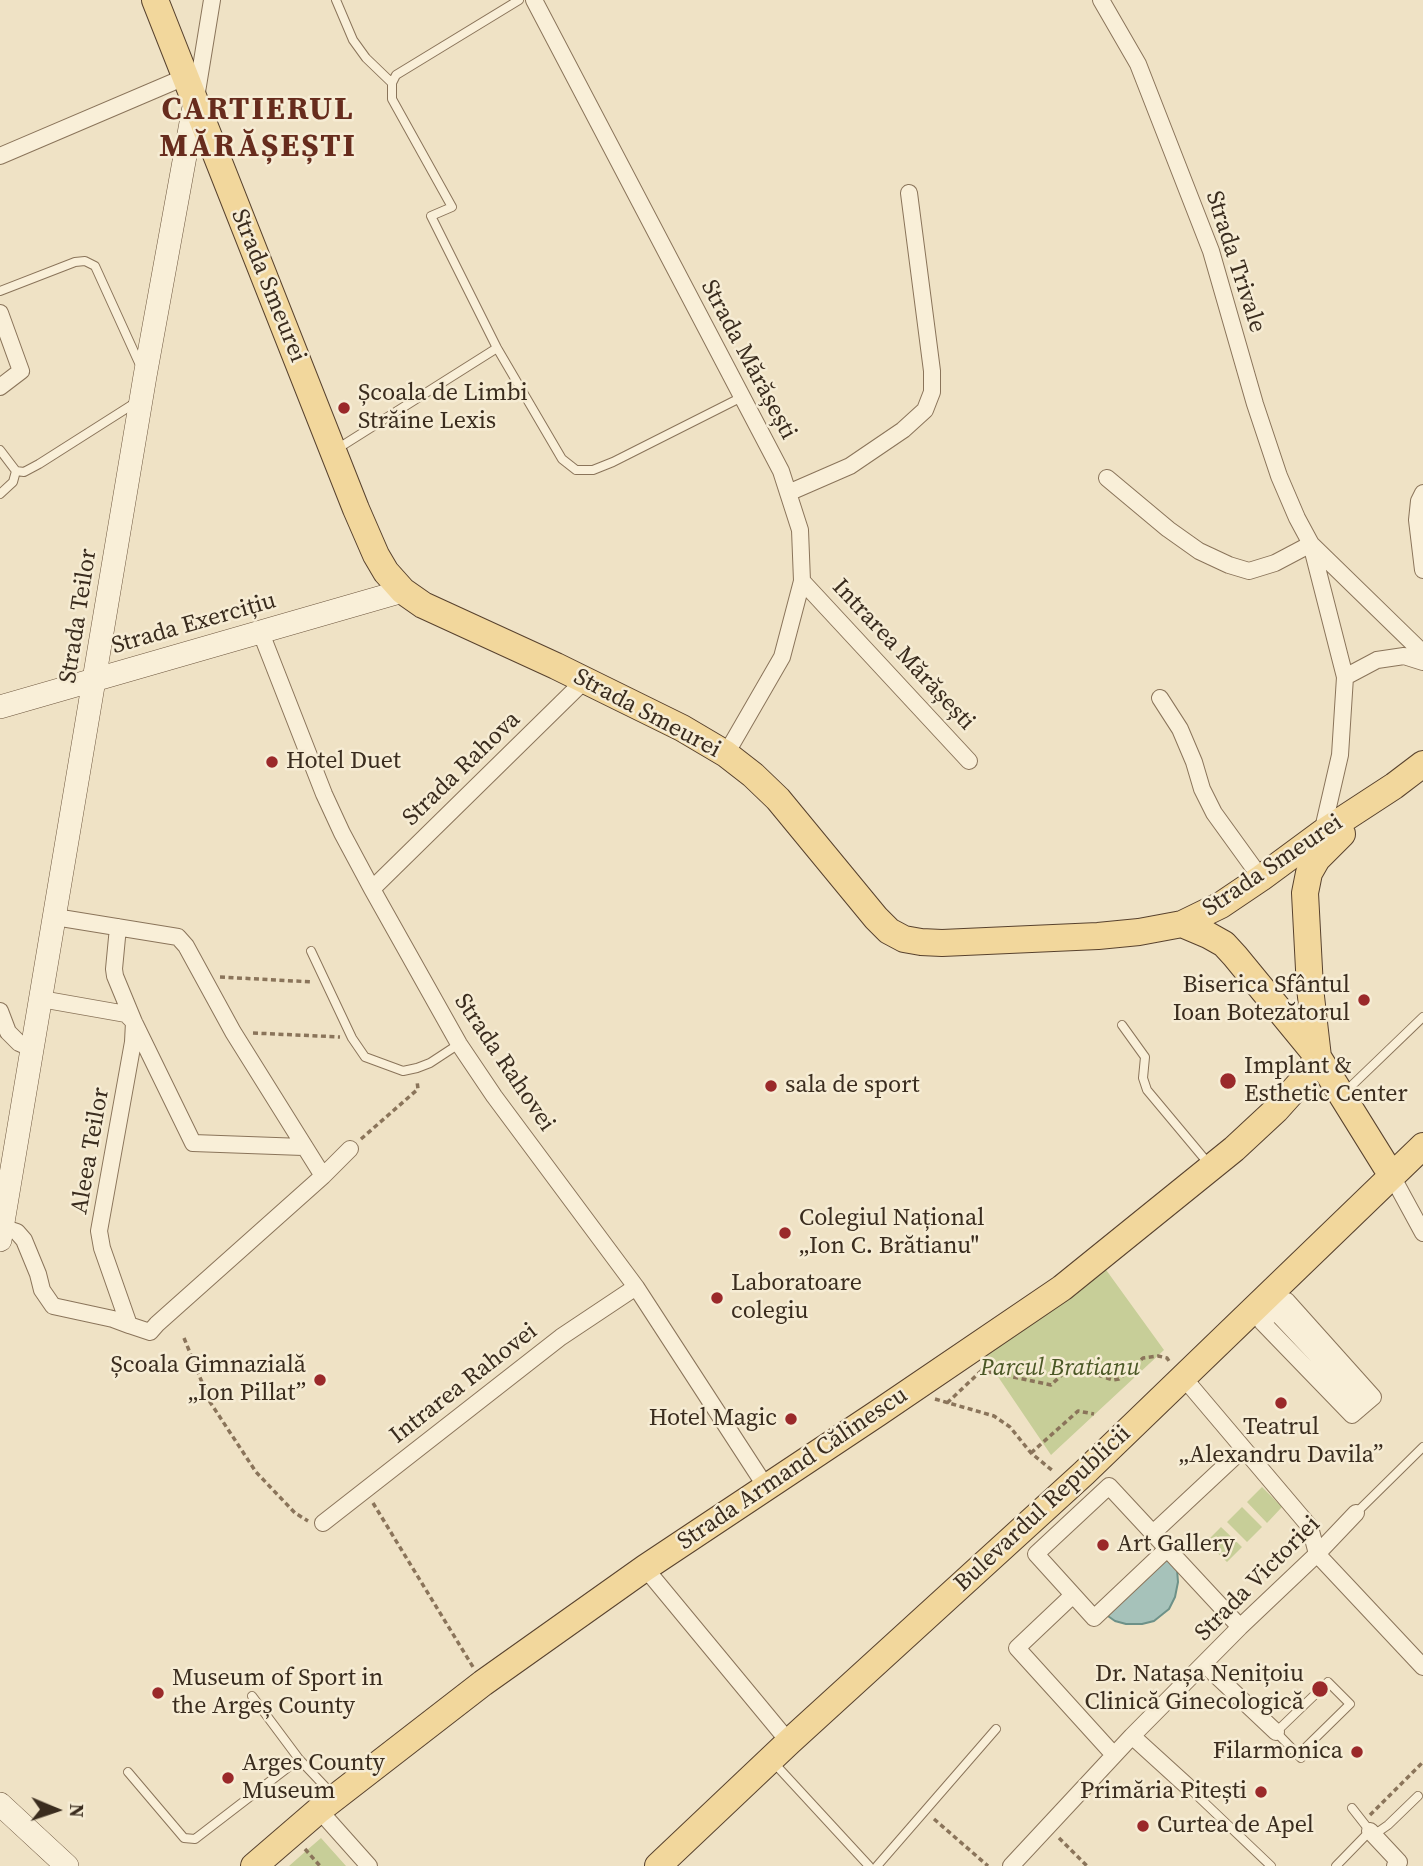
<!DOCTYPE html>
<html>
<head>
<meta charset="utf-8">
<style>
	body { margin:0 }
	#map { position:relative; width:1423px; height:1866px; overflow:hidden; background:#efe2c5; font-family:"Source Serif 4",serif }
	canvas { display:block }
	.north { position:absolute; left:21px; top:1775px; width:70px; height:70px; -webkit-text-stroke:5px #f6ecd4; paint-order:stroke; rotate:92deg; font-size:19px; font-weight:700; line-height:28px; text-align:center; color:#3a2c1e }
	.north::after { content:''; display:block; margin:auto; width:24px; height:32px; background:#3a2c1e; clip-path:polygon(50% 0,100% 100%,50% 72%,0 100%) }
</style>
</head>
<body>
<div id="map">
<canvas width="1423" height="1866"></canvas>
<div class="north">N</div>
</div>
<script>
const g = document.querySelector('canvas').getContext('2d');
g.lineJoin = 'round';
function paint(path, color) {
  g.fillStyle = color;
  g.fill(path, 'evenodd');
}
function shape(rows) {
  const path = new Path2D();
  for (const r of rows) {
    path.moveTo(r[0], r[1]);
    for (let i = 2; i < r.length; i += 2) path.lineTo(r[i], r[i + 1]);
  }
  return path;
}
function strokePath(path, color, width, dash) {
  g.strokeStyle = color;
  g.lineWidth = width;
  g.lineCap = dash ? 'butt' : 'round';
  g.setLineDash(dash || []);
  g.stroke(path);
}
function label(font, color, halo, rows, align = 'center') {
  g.font = font + ' "Source Serif 4",serif';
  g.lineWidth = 5;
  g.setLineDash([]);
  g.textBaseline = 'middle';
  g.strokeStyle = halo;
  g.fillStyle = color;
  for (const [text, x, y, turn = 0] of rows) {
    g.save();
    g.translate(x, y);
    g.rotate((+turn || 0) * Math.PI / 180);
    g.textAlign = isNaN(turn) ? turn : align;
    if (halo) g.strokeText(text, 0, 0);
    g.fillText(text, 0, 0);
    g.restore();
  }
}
paint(shape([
	[1104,1267,1164,1350,1051,1455,984,1356],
	[1262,1487,1282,1507,1267,1523,1247,1502],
	[1242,1507,1262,1527,1247,1542,1227,1522],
	[1221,1527,1242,1547,1227,1562,1206,1542],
	[321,1838,346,1866,289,1866,306,1851]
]), '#c7ce98');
const water = shape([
	[1168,1554,1177,1569,1178,1582,1175,1597,1169,1609,1154,1621,1142,1624,1126,1624,1115,1621,1105,1614,1168,1554]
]);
paint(water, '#a6c2ba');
strokePath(water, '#6d9188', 2);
const lane = shape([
	[336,0,353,40,366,58,392,83],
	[392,83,392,99,452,207,431,216,497,348,562,459,576,470,593,470,613,462,742,397],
	[392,83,396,75,519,0],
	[0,291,75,262,85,261,95,266,140,365],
	[337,449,497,348],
	[0,450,16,471,24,472,39,464,135,403],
	[0,494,13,482,16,471],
	[311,951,352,1038,365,1057,403,1071,417,1068,430,1063,459,1044],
	[1122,1025,1145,1057,1143,1078,1147,1090,1208,1163],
	[1344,1093,1423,1017],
	[1356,1513,1423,1447],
	[252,1696,299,1759,333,1795],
	[1298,1755,1350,1704,1328,1682,1276,1732,1301,1758],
	[774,1763,869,1866],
	[128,1772,184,1838,195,1839,299,1759],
	[1187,1786,1271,1866],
	[1352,1808,1370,1831],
	[877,1866,996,1729],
	[1336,1866,1370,1831,1378,1832,1388,1825,1418,1796]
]);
const street = shape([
	[534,0,781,471,800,530,802,581,782,657,726,754],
	[1101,0,1138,64,1211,251,1255,404,1279,476,1297,518,1311,544,1423,653],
	[196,98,212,0],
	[0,156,185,77],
	[0,313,21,371,0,387],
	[1107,478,1168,529,1199,551,1229,565,1249,571,1275,563,1311,544,1345,677,1340,755,1322,833],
	[788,493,850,466,903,430,925,410,932,392,932,371,909,193],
	[1423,493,1419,501,1417,520,1423,570],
	[802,581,969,761],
	[261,633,324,794,342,833,372,889,459,1044,494,1096,636,1287,766,1487],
	[1345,677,1377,660,1404,656,1423,662],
	[1160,698,1180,729,1194,762,1202,789,1214,813,1261,878],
	[372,889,584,681],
	[55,917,178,937,186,946,233,1032,323,1176],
	[118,927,114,969,115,976,134,1022,193,1143,303,1147],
	[41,999,126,1014,134,1022,133,1042,99,1231,102,1248,129,1325,150,1332,157,1324,323,1176,350,1149],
	[0,1011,8,1032,19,1043,33,1049],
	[1392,1176,1423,1233],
	[2,1227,17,1232,24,1240,38,1274,42,1290,53,1306,113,1319,129,1325],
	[1287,1301,1373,1397,1352,1415,1262,1322,1287,1301],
	[1275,1311,1363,1405],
	[1183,1377,1310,1527,1317,1554,1423,1667],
	[323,1523,561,1337,636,1287],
	[1153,1533,1243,1449],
	[1167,1549,1094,1618,1036,1554,1109,1486,1240,1627],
	[645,1568,789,1742],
	[1073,1595,1017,1648,1114,1755],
	[1204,1664,1276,1732],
	[1132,1736,1187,1786],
	[319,1810,369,1866],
	[1370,1831,1399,1862,1395,1866],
	[1011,1866,1132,1736,1240,1627,1317,1554,1356,1513]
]);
const secondary = shape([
	[0,707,403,591],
	[0,1240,145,376,195,101],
	[0,1804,67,1866]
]);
const primary = shape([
	[155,0,356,509,376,555,386,572,403,591,423,605,556,666,682,728,726,754,753,775,778,799,876,918,889,931,904,939,921,942,942,943,1098,936,1139,932,1182,924,1221,905,1261,878,1322,833,1394,786,1423,764],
	[1182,924,1208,935,1224,944,1235,956,1318,1057,1392,1176],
	[1318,1057,1310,988,1305,893,1309,873,1317,859,1342,834],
	[254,1866,319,1810,483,1683,645,1568,878,1413,1062,1288,1234,1149,1276,1110,1302,1081,1318,1057],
	[658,1866,789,1742,1084,1473,1423,1146]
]);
strokePath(lane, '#8a745a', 10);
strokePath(street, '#8a745a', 18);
strokePath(secondary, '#6c553d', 24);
strokePath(primary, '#58422e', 28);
strokePath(shape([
	[220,977,313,982],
	[253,1033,340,1037],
	[361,1139,418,1089,417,1081],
	[184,1338,210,1402,256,1472,295,1513,308,1521],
	[980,1370,1051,1385,1067,1370,1074,1367,1113,1380,1119,1379,1143,1358,1158,1356,1167,1358,1169,1361],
	[935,1399,994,1416,1010,1427,1031,1453,1053,1471],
	[947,1403,981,1371],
	[1031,1453,1078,1411,1094,1414],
	[373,1503,473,1667],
	[1370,1815,1423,1762],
	[934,1819,988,1866],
	[1059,1838,1087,1866],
	[305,1849,320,1866]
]), '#8a745a', 3.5, [5, 3.5]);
strokePath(lane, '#f9efd8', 8);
strokePath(street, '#f9efd8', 16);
strokePath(secondary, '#f9efd8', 23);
strokePath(primary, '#f2d79c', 26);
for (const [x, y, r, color] of [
	[344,408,7,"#9a292a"],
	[272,762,7,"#9a292a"],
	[1364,1000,7,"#9a292a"],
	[1228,1081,9,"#9a292a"],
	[771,1086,7,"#9a292a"],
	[785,1233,7,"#9a292a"],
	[717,1298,7,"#9a292a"],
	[320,1380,7,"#9a292a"],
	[1281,1403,7,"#9a292a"],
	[791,1419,7,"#9a292a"],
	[1103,1545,7,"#9a292a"],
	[1320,1689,9,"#9a292a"],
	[158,1693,7,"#9a292a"],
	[1357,1752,7,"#9a292a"],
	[228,1778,7,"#9a292a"],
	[1261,1792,7,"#9a292a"],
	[1143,1826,7,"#9a292a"]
]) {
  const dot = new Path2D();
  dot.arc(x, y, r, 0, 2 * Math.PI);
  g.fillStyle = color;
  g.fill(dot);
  strokePath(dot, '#f6ecd4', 2.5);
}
label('24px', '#3a2c1e', '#f6ecd4', [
	["Strada Trivale",1235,262,72],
	["Strada Smeurei",268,286,68],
	["Strada Mărășești",748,360,62],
	["Strada Teilor",79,616,-81],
	["Strada Exercițiu",194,624,-16],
	["Intrarea Mărășești",903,655,47],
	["Strada Smeurei",647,714,28],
	["Strada Rahova",462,769,-44],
	["Strada Smeurei",1273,866,-34],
	["Strada Rahovei",504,1063,56],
	["Aleea Teilor",91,1151,-80],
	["Intrarea Rahovei",464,1384,-38],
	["Strada Armand Călinescu",793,1469,-34],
	["Bulevardul Republicii",1043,1509,-43],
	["Strada Victoriei",1258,1579,-45]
]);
label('24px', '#3a2c1e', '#f6ecd4', [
	["Școala de Limbi",358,394],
	["Străine Lexis",358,422],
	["Hotel Duet",286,762],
	["Biserica Sfântul",1350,986,"right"],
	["Ioan Botezătorul",1350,1014,"right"],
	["Implant &",1244,1067],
	["Esthetic Center",1244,1095],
	["sala de sport",785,1086],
	["Colegiul Național",799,1219],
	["„Ion C. Brătianu\"",799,1247],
	["Laboratoare",731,1284],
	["colegiu",731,1312],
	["Școala Gimnazială",306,1366,"right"],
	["„Ion Pillat”",306,1394,"right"],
	["Hotel Magic",777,1419,"right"],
	["Teatrul",1281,1428,"center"],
	["„Alexandru Davila”",1281,1456,"center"],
	["Art Gallery",1117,1545],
	["Dr. Natașa Nenițoiu",1304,1675,"right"],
	["Clinică Ginecologică",1304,1703,"right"],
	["Museum of Sport in",172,1679],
	["the Argeș County",172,1707],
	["Filarmonica",1343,1752,"right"],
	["Arges County",242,1764],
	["Museum",242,1792],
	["Primăria Pitești",1247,1792,"right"],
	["Curtea de Apel",1157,1826]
], 'left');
label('italic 24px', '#4a5725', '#f6ecd4', [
	["Parcul Bratianu",1060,1369]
]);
g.letterSpacing = '2px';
label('bold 32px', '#672c1d', '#f6ecd4', [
	["CARTIERUL",258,111],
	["MĂRĂȘEȘTI",258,148]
]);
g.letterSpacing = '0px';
</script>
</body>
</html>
